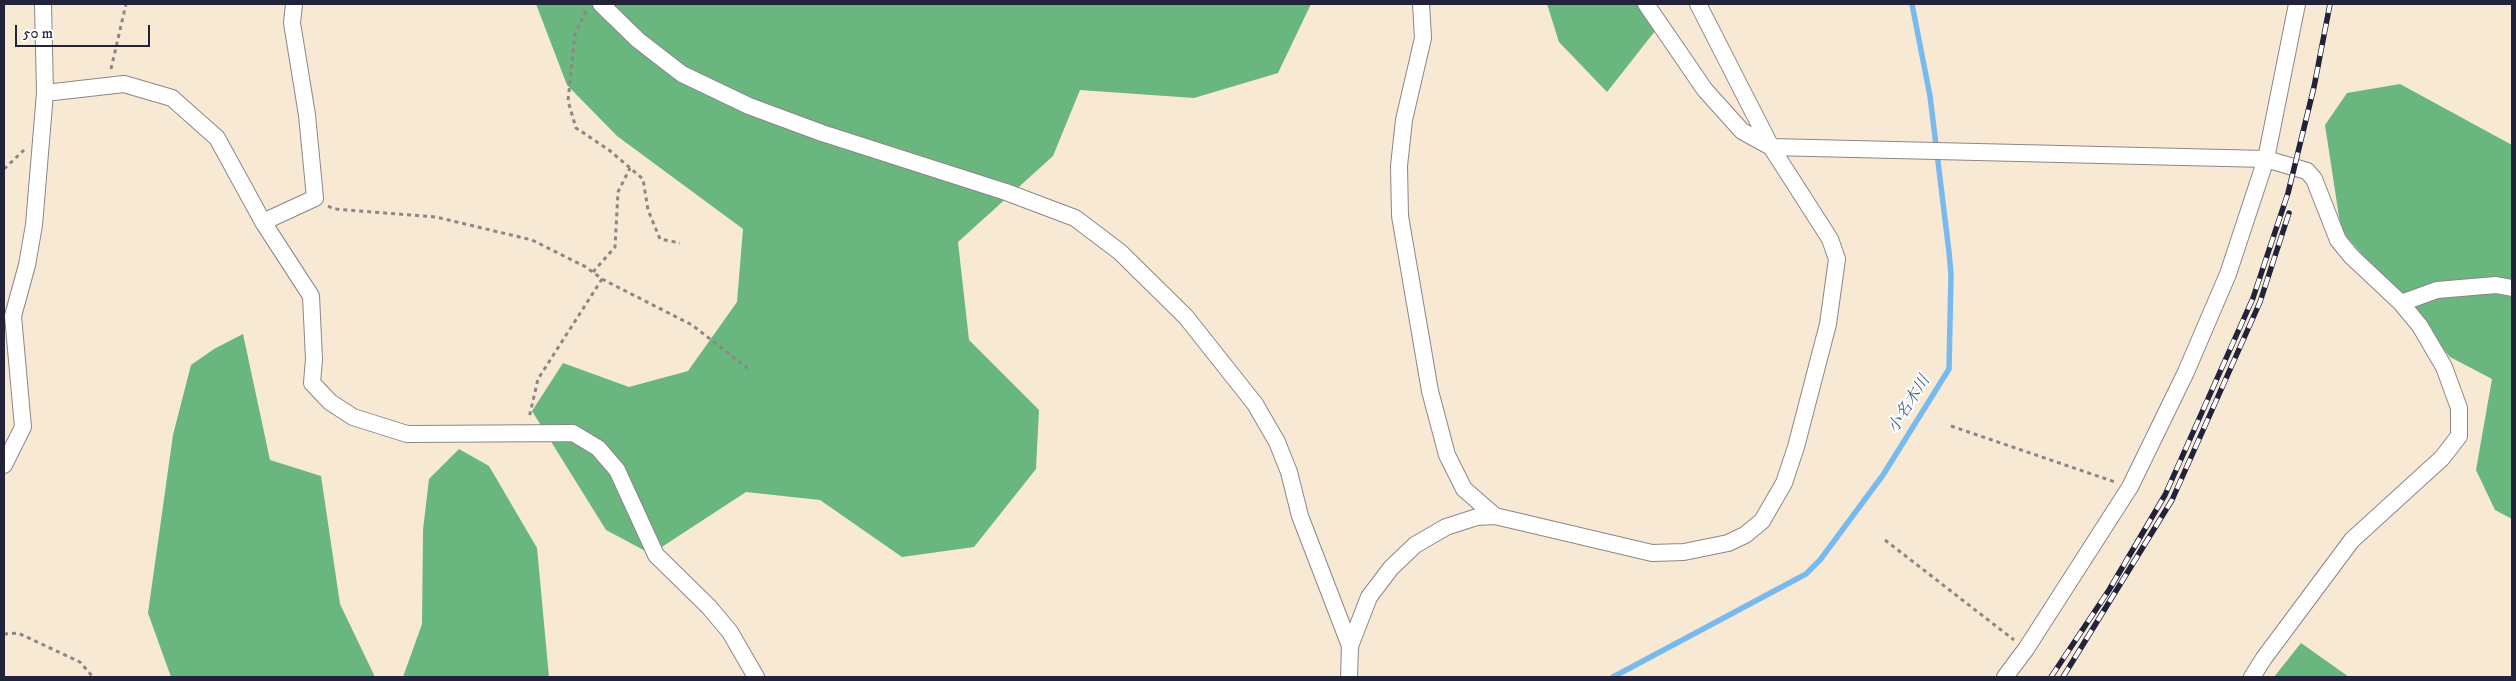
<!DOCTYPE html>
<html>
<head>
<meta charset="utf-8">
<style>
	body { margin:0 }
	#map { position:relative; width:2516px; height:681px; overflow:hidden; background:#f8e9d5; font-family:"IM FELL DW Pica",serif }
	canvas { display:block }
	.frame { position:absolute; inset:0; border:5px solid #22223b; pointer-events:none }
	.scale { position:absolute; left:15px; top:25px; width:135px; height:22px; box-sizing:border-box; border:2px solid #22223b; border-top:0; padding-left:6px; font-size:15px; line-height:18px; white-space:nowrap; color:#22223b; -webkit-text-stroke:4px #fff; paint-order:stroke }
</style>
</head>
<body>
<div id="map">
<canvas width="2516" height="681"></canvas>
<div class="frame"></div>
<div class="scale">50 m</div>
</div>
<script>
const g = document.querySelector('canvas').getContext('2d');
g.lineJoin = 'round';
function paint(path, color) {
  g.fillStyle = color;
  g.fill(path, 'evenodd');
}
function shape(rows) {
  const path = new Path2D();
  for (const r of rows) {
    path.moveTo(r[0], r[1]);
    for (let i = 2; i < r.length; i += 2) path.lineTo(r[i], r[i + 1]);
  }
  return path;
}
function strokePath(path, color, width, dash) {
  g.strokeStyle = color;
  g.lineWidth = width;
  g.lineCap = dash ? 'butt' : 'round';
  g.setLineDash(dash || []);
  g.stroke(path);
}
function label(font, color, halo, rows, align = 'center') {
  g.font = font + ' "IM FELL DW Pica","Noto Serif JP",serif';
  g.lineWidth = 4;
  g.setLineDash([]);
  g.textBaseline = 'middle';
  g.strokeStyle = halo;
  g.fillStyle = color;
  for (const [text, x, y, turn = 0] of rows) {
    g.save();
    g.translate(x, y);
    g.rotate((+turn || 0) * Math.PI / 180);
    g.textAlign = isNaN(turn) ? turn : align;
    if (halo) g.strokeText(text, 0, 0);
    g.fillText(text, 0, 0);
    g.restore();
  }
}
paint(shape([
	[536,4,1311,4,1278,73,1194,98,1080,90,1053,156,958,242,969,340,1039,410,1036,469,974,547,902,557,820,500,746,492,651,554,606,530,532,411,563,363,629,387,688,371,737,302,743,229,617,136,567,85],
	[1547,4,1653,4,1659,26,1607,92,1559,42],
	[2400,84,2512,145,2512,519,2495,510,2476,470,2492,379,2450,357,2341,230,2325,125,2347,93],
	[243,334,270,460,321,476,340,604,375,677,171,677,148,613,173,435,191,365,214,349],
	[459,449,489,466,537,548,549,677,403,677,422,624,423,530,429,479],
	[2301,643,2349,677,2274,677]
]), '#69b67f');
strokePath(shape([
	[1613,677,1806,574,1820,560,1883,475,1949,369,1951,275,1949,252,1930,96,1912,4]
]), '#79baee', 5.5);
const street = shape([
	[601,4,638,40,682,74,749,106,822,133,1006,192,1075,218,1120,252,1186,317,1255,404,1277,442,1289,472,1300,516,1350,646],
	[1421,4,1423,38,1404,120,1399,166,1400,216,1430,391,1447,455,1464,489,1495,516],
	[1646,4,1705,90,1742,131,1771,147,2266,159,2307,171,2314,179,2338,240,2351,256,2401,303,2420,326,2444,367,2459,408,2459,436,2442,458,2352,540,2264,658,2252,677],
	[45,93,124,84,172,98,217,138,263,222,311,296,314,359,312,383,330,402,353,417,407,434,573,433,598,448,617,470,656,555,709,607,730,632,756,677],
	[263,222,315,198,307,115,292,23,294,4],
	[2401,303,2437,290,2496,285,2512,288],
	[4,465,23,427,13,316,27,265,34,225,45,93,43,4],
	[1349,677,1350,646,1369,597,1391,568,1415,545,1446,527,1477,517,1495,516,1652,553,1684,552,1728,543,1745,535,1762,521,1784,483,1796,447,1828,324,1837,259,1830,239,1771,147,1698,4],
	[2005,677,2026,649,2130,487,2186,372,2228,274,2266,159,2297,4]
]);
strokePath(street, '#8d8688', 18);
strokePath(shape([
	[586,11,575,34,568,101,576,128,609,150,643,179,648,210,660,239,680,243],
	[111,69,126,4],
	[4,169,24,150],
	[328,206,334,209,436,217,532,240,586,267,602,279,538,379,529,418],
	[593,272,615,247,618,192,630,168],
	[602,279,692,325,750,370],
	[1951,426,2115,482],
	[1885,540,2014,640],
	[4,634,18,633,80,662,93,677]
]), '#8d8688', 3, [4, 4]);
strokePath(street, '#fff', 16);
const rail = shape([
	[2051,677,2109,590,2165,495,2253,298,2288,193,2314,87,2330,4],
	[2063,677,2172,500,2260,302,2289,213]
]);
strokePath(rail, '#22223b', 5.5);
strokePath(rail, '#fff', 4, [11]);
label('italic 16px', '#455f83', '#fff', [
	["小名木川",1910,405,-58]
]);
</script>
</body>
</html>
